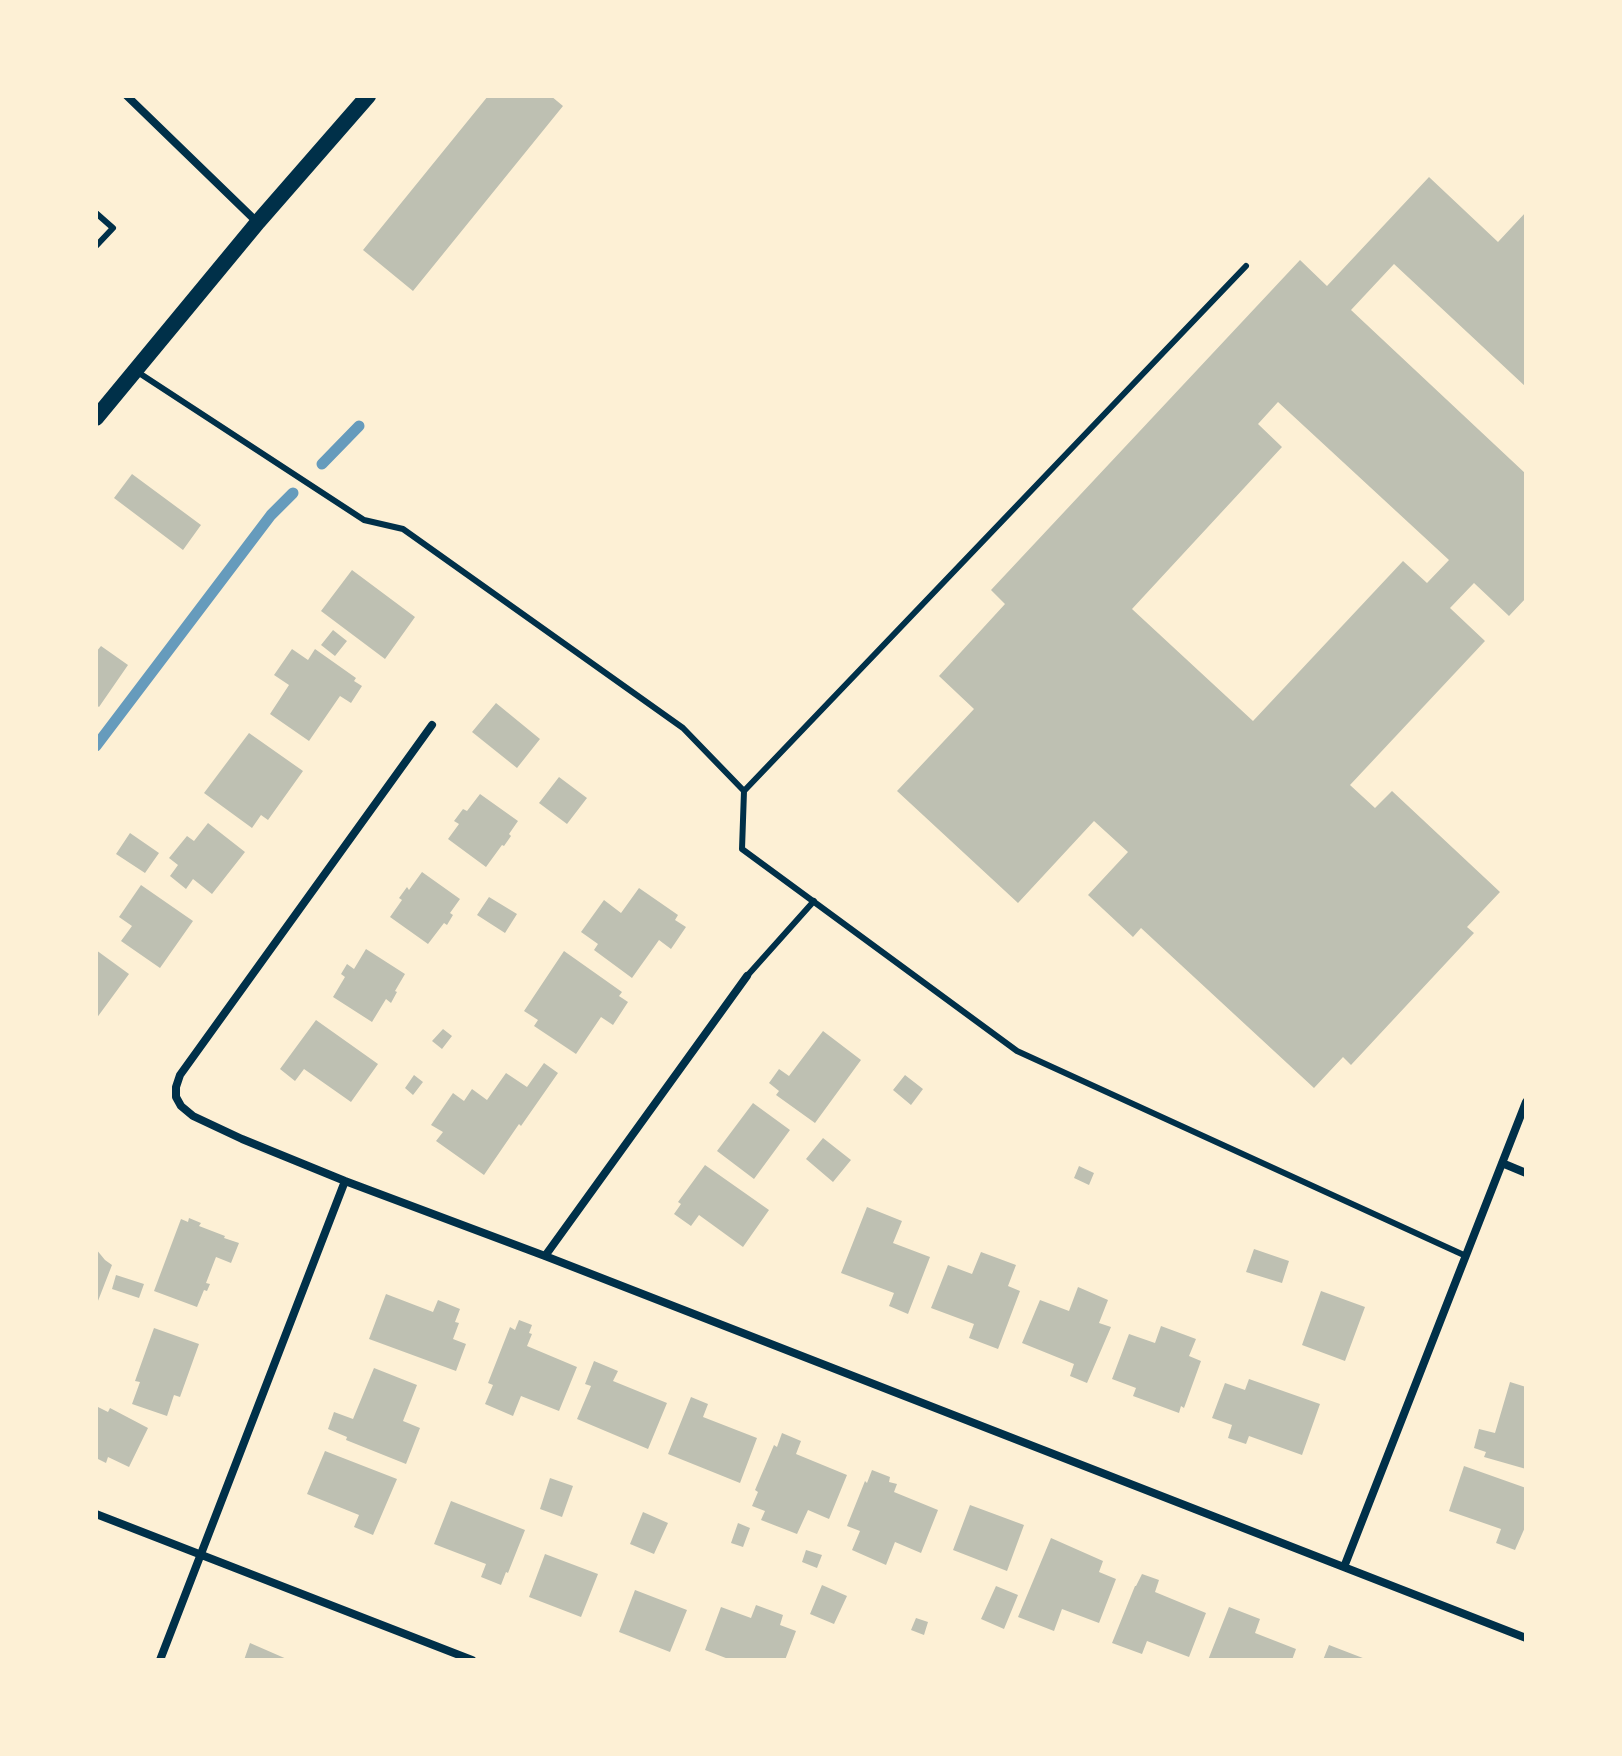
<!DOCTYPE html>
<html>
<head>
<meta charset="utf-8">
<style>
	body { margin:0 }
	#map { position:relative; width:1622px; height:1756px; overflow:hidden; background:#fdf0d5; font-family:Karla,sans-serif }
	canvas { display:block }
	.frame { position:absolute; inset:0; border:98px solid #fdf0d5; pointer-events:none }
</style>
</head>
<body>
<div id="map">
<canvas width="1622" height="1756"></canvas>
<div class="frame"></div>
</div>
<script>
const g = document.querySelector('canvas').getContext('2d');
g.lineJoin = 'round';
function shape(rows) {
  const path = new Path2D();
  for (const r of rows) {
    path.moveTo(r[0], r[1]);
    for (let i = 2; i < r.length; i += 2) path.lineTo(r[i], r[i + 1]);
  }
  return path;
}
function strokePath(path, color, width, dash) {
  g.strokeStyle = color;
  g.lineWidth = width;
  g.lineCap = dash ? 'butt' : 'round';
  g.setLineDash(dash || []);
  g.stroke(path);
}
function paint(path, color) {
  g.fillStyle = color;
  g.fill(path, 'evenodd');
}
strokePath(shape([
	[322,464,359,426],
	[96,746,271,515,293,493]
]), '#669bbc', 11);
paint(shape([
	[488,96,551,96,563,106,413,291,363,250],
	[1429,177,1498,242,1526,212,1526,387,1394,264,1351,310,1526,474,1526,598,1509,616,1474,583,1450,608,1485,641,1350,785,1375,808,1392,791,1500,892,1467,927,1474,933,1351,1065,1343,1057,1314,1088,1141,928,1133,937,1088,895,1128,852,1094,821,1018,903,897,791,974,709,939,676,1005,604,991,590,1300,260,1327,286],
	[1278,402,1449,560,1427,583,1403,561,1253,721,1132,609,1282,447,1258,424],
	[132,474,201,525,183,550,114,498],
	[352,570,415,617,385,659,321,611],
	[333,630,347,641,335,656,321,645],
	[101,646,128,665,99,707,96,705,96,652],
	[292,649,308,660,315,649,356,678,354,681,362,686,351,703,340,696,309,741,270,714,289,685,274,675],
	[496,703,540,739,517,768,472,732],
	[249,733,303,771,268,820,261,815,252,828,204,793],
	[559,777,587,798,567,824,539,803],
	[480,794,518,821,509,834,511,836,504,846,502,845,486,867,448,839,459,824,454,821,463,809,467,811],
	[208,823,245,852,212,894,193,879,186,889,170,876,178,865,169,858,187,836,194,841],
	[130,833,159,853,145,873,116,854],
	[422,872,460,899,450,913,453,915,447,925,444,923,428,944,390,917,402,900,399,898,407,887,409,890],
	[141,885,193,921,160,968,121,941,132,926,119,917],
	[639,888,678,915,675,920,686,927,671,949,659,940,632,978,594,950,598,944,581,932,604,900,621,913],
	[489,897,517,914,505,933,477,915],
	[366,949,405,974,395,991,397,992,391,1003,386,999,372,1022,333,997,345,977,341,974,347,964,354,969],
	[96,950,129,974,96,1019],
	[564,951,622,992,619,996,628,1002,613,1025,601,1017,576,1054,534,1026,538,1020,524,1011],
	[316,1020,378,1064,351,1102,304,1069,295,1081,280,1069],
	[443,1029,452,1036,442,1049,432,1041],
	[823,1031,861,1060,815,1123,776,1095,779,1091,769,1083,779,1069,789,1076],
	[544,1063,558,1073,521,1126,519,1124,484,1175,436,1141,443,1132,431,1125,453,1093,464,1101,472,1089,487,1100,506,1073,527,1087],
	[414,1075,423,1082,413,1095,405,1088],
	[905,1075,923,1089,911,1105,893,1090],
	[753,1103,790,1130,754,1179,717,1151],
	[823,1138,851,1160,833,1182,806,1159],
	[705,1165,769,1210,743,1247,699,1215,691,1226,674,1214,681,1204,678,1202],
	[1079,1166,1094,1173,1089,1185,1074,1178],
	[867,1207,902,1221,893,1243,930,1257,908,1314,889,1306,894,1293,841,1273],
	[189,1218,201,1223,199,1226,225,1236,224,1238,239,1243,231,1263,216,1257,206,1283,210,1284,207,1291,204,1290,197,1307,154,1291,181,1219,188,1222],
	[96,1249,105,1260,112,1265,96,1306],
	[1254,1249,1289,1261,1282,1283,1246,1272],
	[981,1252,1016,1265,1008,1286,1020,1291,998,1349,969,1338,974,1324,931,1308,948,1265,972,1274],
	[116,1275,144,1284,139,1298,112,1289],
	[1078,1287,1108,1300,1099,1323,1111,1327,1087,1383,1070,1376,1074,1364,1022,1343,1040,1300,1069,1311],
	[1321,1291,1365,1307,1345,1361,1302,1345],
	[386,1294,433,1312,438,1300,460,1309,455,1322,459,1323,453,1339,466,1344,456,1371,369,1339],
	[519,1320,532,1325,529,1333,532,1334,527,1346,577,1367,559,1411,521,1396,513,1416,485,1404,493,1385,488,1383,510,1327,515,1330],
	[1161,1326,1196,1339,1189,1356,1201,1361,1184,1408,1181,1406,1179,1413,1133,1396,1136,1388,1112,1379,1129,1334,1155,1343],
	[154,1328,199,1344,180,1397,174,1395,167,1416,132,1404,140,1382,135,1381],
	[594,1361,618,1371,613,1381,667,1403,648,1449,577,1419,591,1386,585,1384],
	[374,1368,417,1385,403,1421,420,1428,406,1464,346,1440,347,1437,328,1429,334,1412,353,1419],
	[1249,1379,1320,1404,1302,1455,1249,1436,1246,1444,1228,1438,1232,1425,1212,1418,1225,1383,1245,1390],
	[1510,1382,1526,1387,1526,1469,1484,1457,1486,1452,1474,1448,1479,1429,1495,1433],
	[691,1397,708,1404,703,1417,757,1438,740,1483,668,1454],
	[96,1406,108,1412,110,1408,148,1428,129,1467,108,1457,106,1463,96,1458,98,1454,96,1453],
	[782,1433,801,1441,796,1454,847,1475,829,1519,808,1510,797,1534,761,1520,765,1511,752,1506,758,1492,755,1490,774,1445,777,1447],
	[325,1451,397,1479,373,1535,354,1527,359,1515,307,1494],
	[1464,1466,1526,1488,1526,1525,1515,1550,1496,1543,1501,1529,1449,1511],
	[872,1470,890,1477,889,1482,897,1484,894,1492,938,1510,921,1553,895,1542,886,1565,852,1550,860,1531,847,1526,865,1481,867,1483],
	[550,1478,573,1486,562,1517,540,1509],
	[451,1501,525,1530,508,1573,506,1572,501,1585,481,1577,486,1564,434,1544],
	[970,1505,1024,1525,1007,1571,953,1550],
	[643,1512,668,1523,654,1554,630,1544],
	[738,1523,750,1528,743,1547,731,1543],
	[1051,1538,1103,1561,1099,1572,1116,1579,1099,1623,1062,1609,1054,1631,1018,1617],
	[806,1550,822,1555,817,1568,802,1562],
	[545,1554,598,1574,581,1617,529,1597],
	[1142,1574,1159,1580,1155,1592,1206,1613,1189,1657,1147,1641,1142,1654,1112,1643,1135,1586,1136,1586],
	[822,1585,847,1596,834,1624,810,1614],
	[996,1586,1018,1595,1004,1629,981,1619],
	[635,1590,687,1610,670,1652,619,1632],
	[756,1605,783,1615,780,1625,796,1631,785,1660,731,1660,705,1650,721,1607,751,1618],
	[1229,1607,1260,1619,1255,1633,1296,1649,1292,1660,1208,1660],
	[916,1618,928,1622,924,1635,911,1630],
	[250,1643,289,1660,244,1660],
	[1329,1645,1368,1660,1323,1660]
]), '#bec0b2');
strokePath(shape([
	[96,213,113,228,96,246],
	[136,371,364,520,403,529,683,728,744,791,742,849,1017,1051,1466,1256],
	[744,791,1246,266],
	[747,976,814,901]
]), '#003049', 6);
strokePath(shape([
	[127,96,257,222],
	[432,725,180,1075,176,1087,176,1097,181,1106,193,1116,242,1139,345,1181,545,1256,1526,1638],
	[1502,1163,1526,1173],
	[545,1256,747,976],
	[96,1514,472,1660],
	[1344,1567,1526,1102],
	[160,1660,345,1181]
]), '#003049', 8);
strokePath(shape([
	[96,418,258,222,368,96]
]), '#003049', 16);
</script>
</body>
</html>
